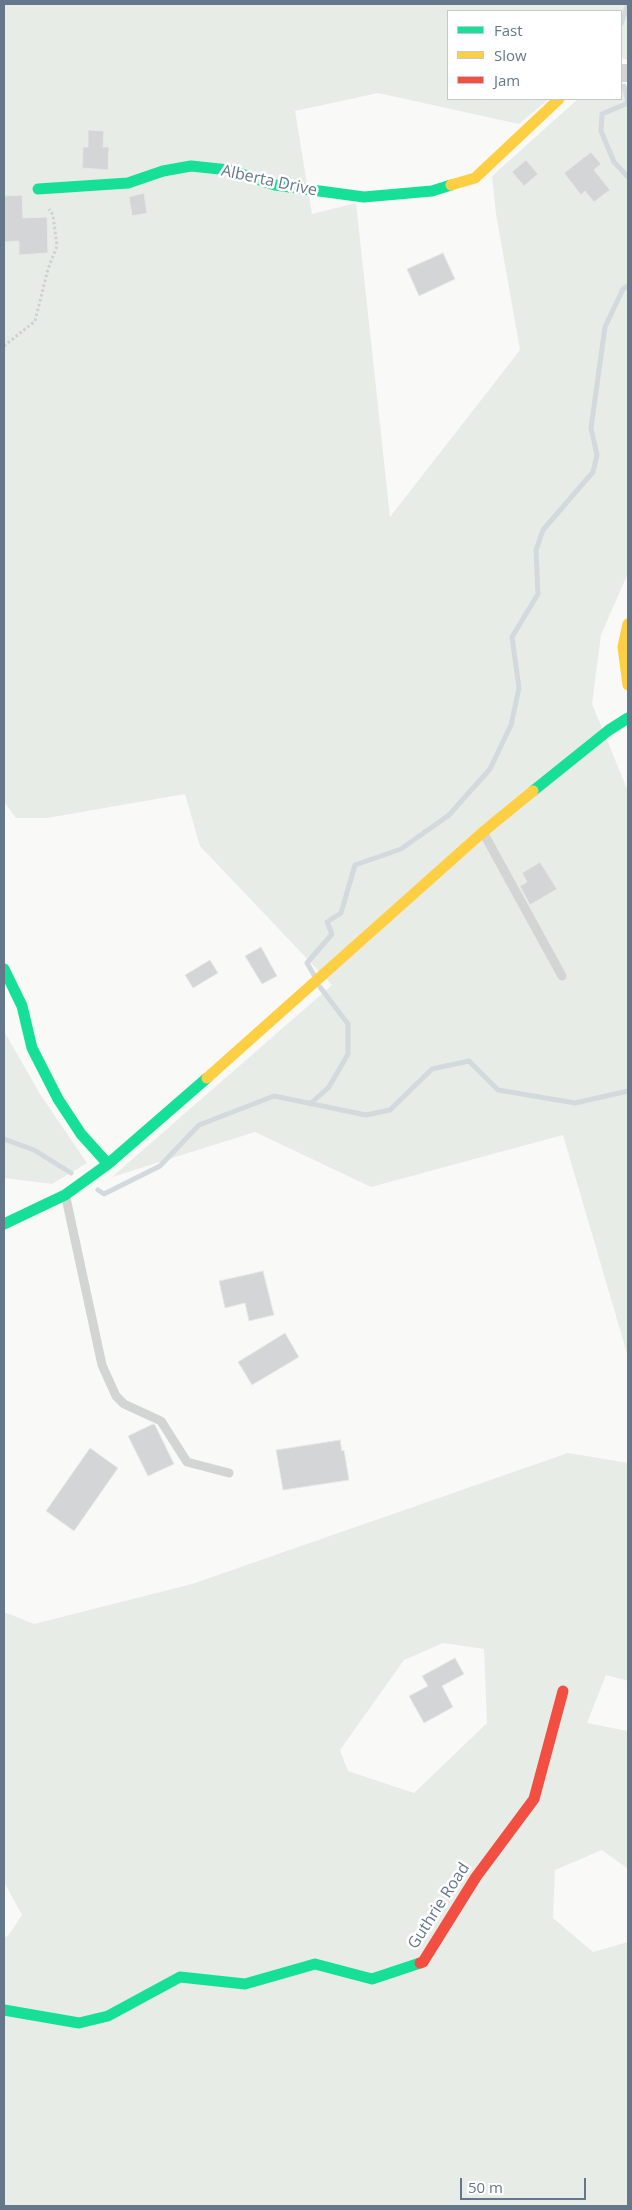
<!DOCTYPE html>
<html>
<head>
<meta charset="utf-8">
<style>
	body { margin:0 }
	#map { position:relative; width:632px; height:2210px; overflow:hidden; background:#f9f9f8; font-family:"Open Sans",sans-serif }
	canvas { display:block }
	.frame { position:absolute; inset:0; border:5px solid #65788b; pointer-events:none }
	.legend { position:absolute; left:447px; top:10px; width:175px; height:90px; box-sizing:border-box; background:#fff; border:1px solid #c1c9d1; margin:0; padding:6px 9px; list-style:none; font-size:15px; color:#65788b }
	.legend li { display:flex; align-items:center; gap:10px; height:25px }
	.legend b { width:25px; border:1px solid #c1c9d1 }
	.scale { position:absolute; left:460px; top:2178px; width:126px; height:22px; box-sizing:border-box; border:2px solid #65788b; border-top:0; padding-left:6px; font-size:15px; line-height:18px; white-space:nowrap; color:#65788b; -webkit-text-stroke:4px #fff; paint-order:stroke }
</style>
</head>
<body>
<div id="map">
<canvas width="632" height="2210"></canvas>
<div class="frame"></div>
<ul class="legend">
<li><b style="height:6px;background:#16e098"></b>Fast</li>
<li><b style="height:6px;background:#ffcf43"></b>Slow</li>
<li><b style="height:6px;background:#f24e42"></b>Jam</li>
</ul>
<div class="scale">50 m</div>
</div>
<script>
const g = document.querySelector('canvas').getContext('2d');
g.lineJoin = 'round';
function paint(path, color) {
  g.fillStyle = color;
  g.fill(path, 'evenodd');
}
function shape(rows) {
  const path = new Path2D();
  for (const r of rows) {
    path.moveTo(r[0], r[1]);
    for (let i = 2; i < r.length; i += 2) path.lineTo(r[i], r[i + 1]);
  }
  return path;
}
function strokePath(path, color, width, dash) {
  g.strokeStyle = color;
  g.lineWidth = width;
  g.lineCap = dash ? 'butt' : 'round';
  g.setLineDash(dash || []);
  g.stroke(path);
}
function label(font, color, halo, rows, align = 'center') {
  g.font = font + ' "Open Sans",sans-serif';
  g.lineWidth = 5;
  g.setLineDash([]);
  g.textBaseline = 'middle';
  g.strokeStyle = halo;
  g.fillStyle = color;
  for (const [text, x, y, turn = 0] of rows) {
    g.save();
    g.translate(x, y);
    g.rotate((+turn || 0) * Math.PI / 180);
    g.textAlign = isNaN(turn) ? turn : align;
    if (halo) g.strokeText(text, 0, 0);
    g.fillText(text, 0, 0);
    g.restore();
  }
}
paint(shape([
	[4,4,628,4,628,60,621,58,621,11,448,11,448,99,549,99,519,124,378,93,295,111,312,214,356,203,390,517,520,350,496,214,492,176,578,99,621,99,621,87,628,87,628,573,601,635,592,704,628,791,628,1357,563,1135,371,1187,255,1132,112,1177,332,985,200,846,185,794,47,818,16,818,4,802],
	[4,1031,40,1094,87,1163,52,1184,4,1178],
	[568,1453,628,1463,628,1681,606,1675,587,1723,628,1731,628,1869,602,1850,555,1870,553,1918,593,1952,628,1942,628,2206,4,2206,4,1937,8,1936,22,1915,4,1882,4,1612,34,1624,192,1584],
	[443,1643,484,1649,487,1723,414,1793,348,1771,340,1750,404,1660]
]), '#e8ece6');
strokePath(shape([
	[621,24,628,4],
	[624,86,628,103,602,114,601,131,614,162,628,177],
	[314,975,307,963,332,934,327,922,341,913,355,865,401,849,449,815,490,769,511,725,519,688,512,637,538,594,536,550,543,530,593,472,597,455,591,428,605,327,623,289,628,286],
	[310,1104,329,1087,348,1054,348,1024,320,987],
	[4,1139,34,1150,71,1173],
	[98,1190,104,1194,160,1166,199,1125,274,1096,366,1115,390,1110,432,1069,469,1061,498,1090,575,1103,628,1091]
]), '#d3dade', 5);
const building = shape([
	[88,130,104,131,103,147,109,147,108,170,82,168,83,147,88,147,88,130],
	[591,152,601,164,594,170,610,190,594,202,585,191,581,195,564,173,591,152],
	[526,160,538,174,524,186,512,172,526,160],
	[144,193,147,213,132,216,129,197,144,193],
	[22,195,23,218,47,217,48,253,19,255,19,241,4,242,4,196,22,195],
	[443,253,455,279,419,296,407,269,443,253],
	[540,862,557,889,530,905,520,886,527,882,522,873,540,862],
	[261,947,277,976,262,984,245,956,261,947],
	[210,960,218,973,193,988,185,975,210,960],
	[263,1271,274,1315,249,1321,245,1303,225,1308,219,1281,263,1271],
	[285,1333,299,1357,252,1385,238,1362,285,1333],
	[153,1424,155,1425,174,1464,148,1476,128,1436,153,1424],
	[340,1440,342,1451,344,1450,349,1480,283,1490,276,1450,340,1440],
	[90,1448,118,1468,74,1531,46,1511,90,1448],
	[455,1658,464,1674,442,1686,453,1707,424,1723,409,1696,428,1686,422,1676,455,1658]
]);
paint(building, '#d4d5d6');
strokePath(building, '#e8e8e8', 1);
strokePath(shape([
	[4,346,35,321,48,269,57,246,53,215,49,209]
]), '#ced0d1', 3, [2.5, 2.5]);
strokePath(shape([
	[484,834,562,976],
	[66,1198,102,1365,116,1396,124,1404,161,1421,187,1462,229,1473]
]), '#d3d4d4', 9);
strokePath(shape([
	[621,73,628,73]
]), '#d3d4d4', 18);
strokePath(shape([
	[38,189,128,183,163,171,191,166,229,170,275,185,364,197,432,191,451,185],
	[533,791,609,730,628,718],
	[4,969,22,1006,32,1048,58,1099,81,1134,108,1164],
	[4,1224,65,1195,108,1164,207,1078],
	[4,2010,79,2023,108,2016,180,1977,245,1984,315,1964,372,1979,420,1963]
]), '#16e098', 11);
strokePath(shape([
	[451,185,475,178,559,99],
	[628,624,623,647,628,685],
	[207,1078,483,832,533,791]
]), '#ffcf43', 11);
strokePath(shape([
	[420,1963,423,1962,476,1877,534,1799,563,1691]
]), '#f24e42', 11);
label('16px', '#65788b', '#fff', [
	["Alberta Drive",269,181,12],
	["Guthrie Road",439,1906,-57]
]);
</script>
</body>
</html>
